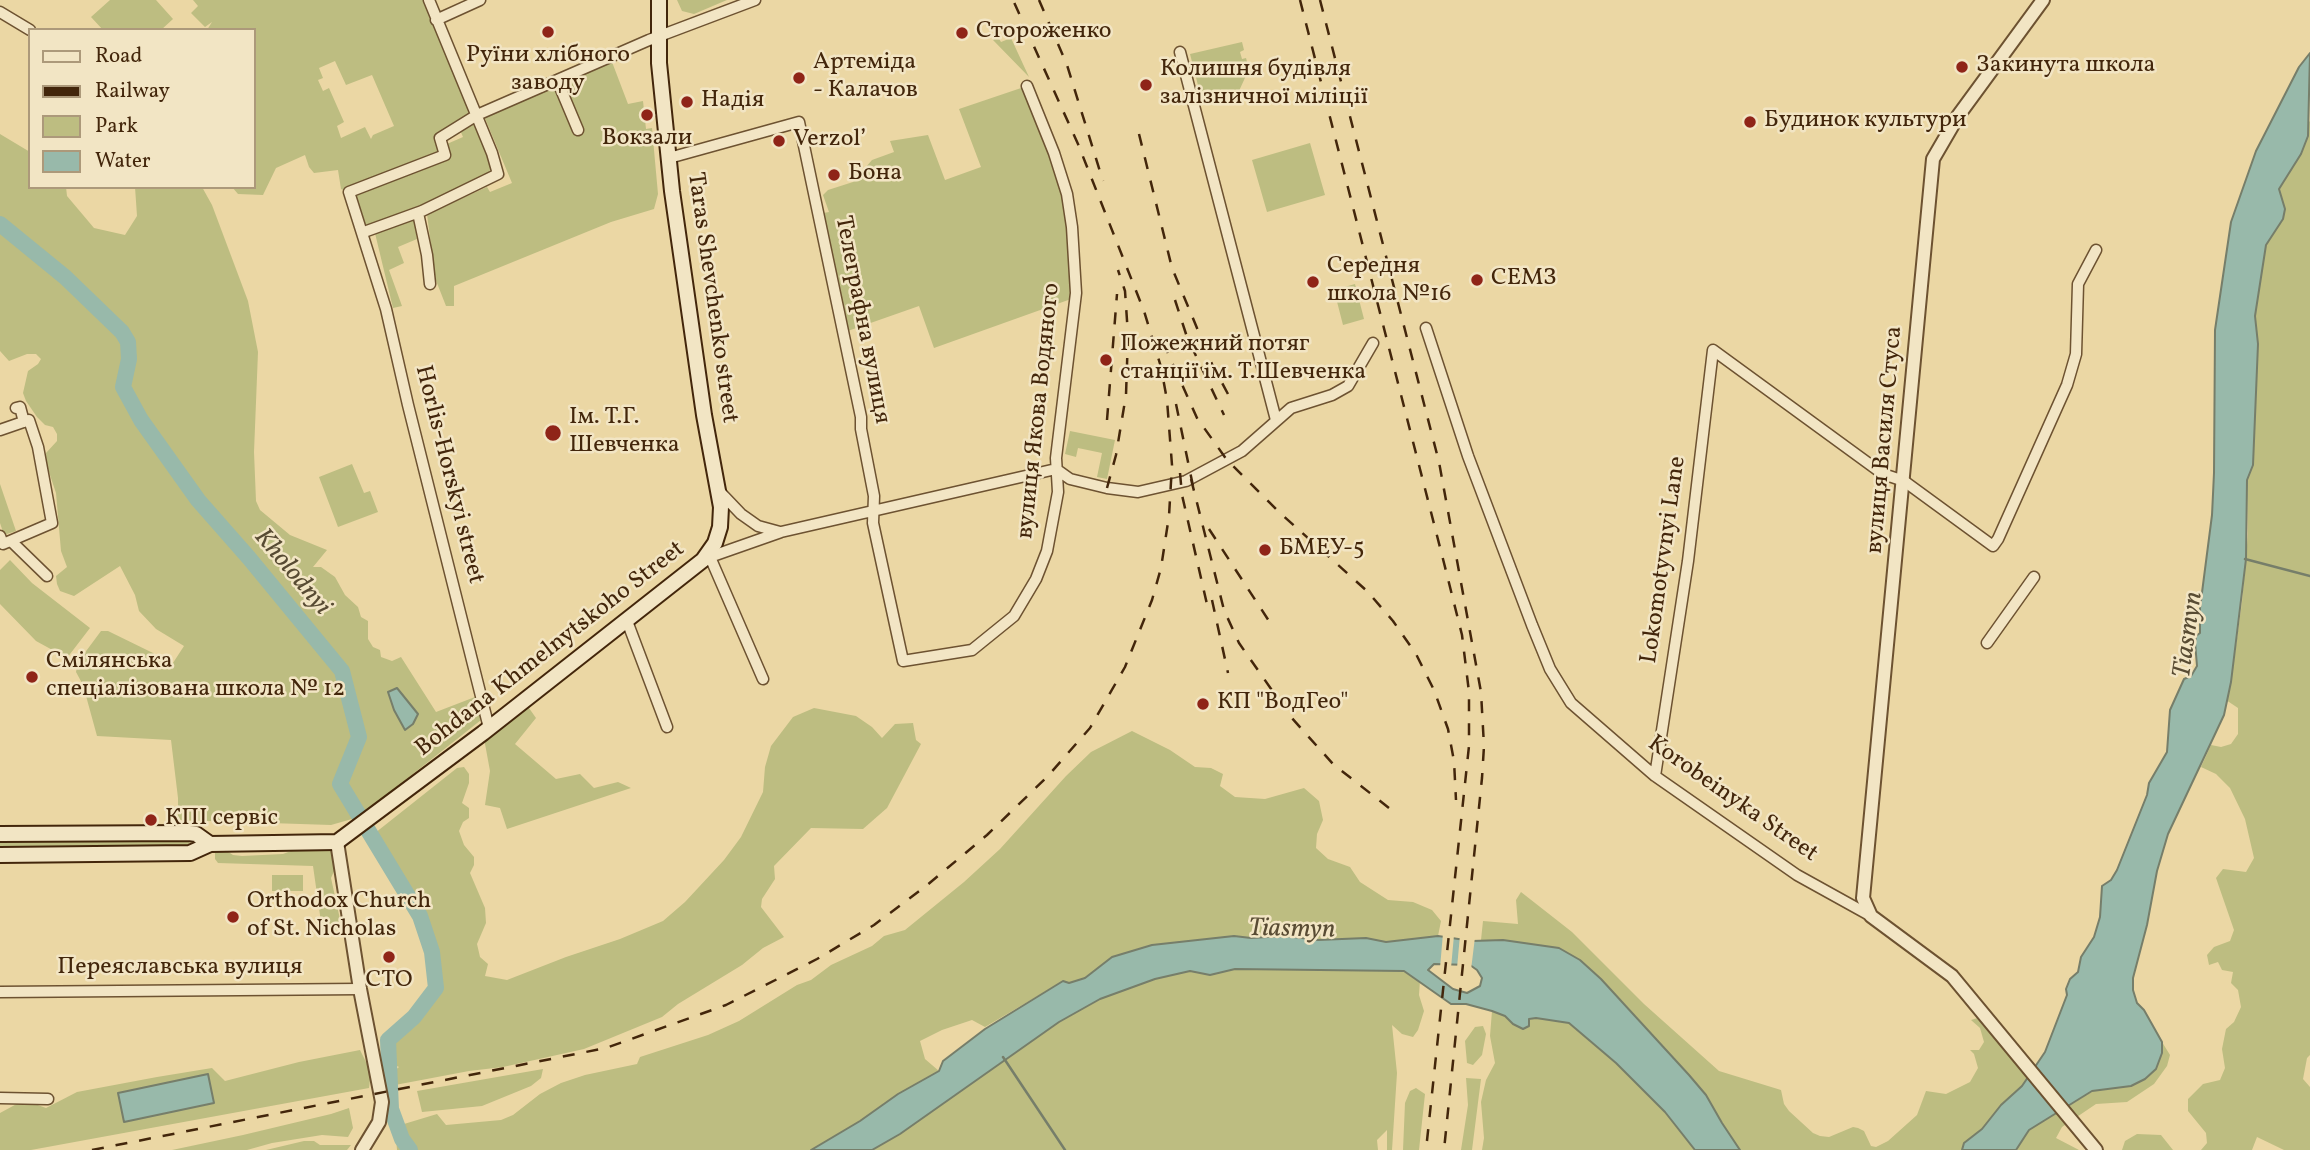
<!DOCTYPE html>
<html>
<head>
<meta charset="utf-8">
<style>
	body { margin:0 }
	#map { position:relative; width:2310px; height:1150px; overflow:hidden; background:#ebd7a4; font-family:Vollkorn,serif }
	canvas { display:block }
	.legend { position:absolute; left:28px; top:28px; width:228px; height:161px; box-sizing:border-box; background:#f2e5c4; border:2px solid #ac997a; margin:0; padding:9px 12px; list-style:none; font-size:21px; color:#43260b }
	.legend li { display:flex; align-items:center; gap:14px; height:35px }
	.legend b { width:35px; border:2px solid #ac997a }
</style>
</head>
<body>
<div id="map">
<canvas width="2310" height="1150"></canvas>
<ul class="legend">
<li><b style="height:9px;background:#f2e5c4"></b>Road</li>
<li><b style="height:9px;background:#43260b"></b>Railway</li>
<li><b style="height:19px;background:#bdbd81"></b>Park</li>
<li><b style="height:19px;background:#98b9aa"></b>Water</li>
</ul>
</div>
<script>
const g = document.querySelector('canvas').getContext('2d');
g.lineJoin = 'round';
function paint(path, color) {
  g.fillStyle = color;
  g.fill(path, 'evenodd');
}
function shape(rows) {
  const path = new Path2D();
  for (const r of rows) {
    path.moveTo(r[0], r[1]);
    for (let i = 2; i < r.length; i += 2) path.lineTo(r[i], r[i + 1]);
  }
  return path;
}
function strokePath(path, color, width, dash) {
  g.strokeStyle = color;
  g.lineWidth = width;
  g.lineCap = dash ? 'butt' : 'round';
  g.setLineDash(dash || []);
  g.stroke(path);
}
function label(font, color, halo, rows, align = 'center') {
  g.font = font + ' Vollkorn,serif';
  g.lineWidth = 5;
  g.setLineDash([]);
  g.textBaseline = 'middle';
  g.strokeStyle = halo;
  g.fillStyle = color;
  for (const [text, x, y, turn = 0] of rows) {
    g.save();
    g.translate(x, y);
    g.rotate((+turn || 0) * Math.PI / 180);
    g.textAlign = isNaN(turn) ? turn : align;
    if (halo) g.strokeText(text, 0, 0);
    g.fillText(text, 0, 0);
    g.restore();
  }
}
paint(shape([
	[110,0,156,0,173,19,161,30,103,30,91,17],
	[193,0,429,0,477,115,492,167,487,175,413,215,417,239,398,247,404,263,389,270,402,306,393,308,374,229,364,232,349,193,341,189,338,170,314,173,309,167,305,155,276,168,263,195,238,194,232,187,254,187,254,30,207,30,212,22,205,27,191,13,198,6],
	[335,61,346,85,372,75,394,126,373,135,371,139,365,127,341,138,337,126,344,122,329,88,323,91,318,80,323,78,319,68],
	[457,123,463,137,440,147,437,136,439,133],
	[677,0,727,0,694,14,682,11],
	[998,37,1001,42,1011,38,1029,77,993,40],
	[1242,42,1244,50,1240,52,1242,59,1246,58,1249,69,1239,91,1202,101,1190,54],
	[612,62,628,104,643,101,646,129,652,128,658,194,654,209,611,222,454,286,454,306,446,306,435,278,427,214,487,187,490,192,512,183,484,116],
	[1027,86,1067,194,1076,293,1071,299,934,348,919,306,842,333,818,214,829,212,823,195,828,190,853,182,872,160,894,152,890,141,928,135,945,180,981,167,959,109],
	[2310,121,2310,1055,2307,1058,2303,1079,2310,1087,2310,1150,2284,1150,2257,1137,2252,1150,2201,1150,2207,1143,2206,1133,2188,1111,2188,1099,2203,1084,2220,1080,2225,1068,2222,1049,2226,1029,2234,1022,2241,1007,2238,990,2231,983,2233,972,2222,970,2218,962,2209,965,2207,955,2214,947,2230,941,2234,930,2216,878,2223,869,2246,872,2254,858,2245,819,2230,788,2216,774,2201,767,2211,745,2221,747,2231,744,2238,734,2238,708,2226,700,2231,682,2242,602,2248,534,2247,480,2253,465,2258,344,2255,316,2266,245,2283,219,2279,189,2301,154,2308,136,2307,124],
	[0,134,30,152,30,187,66,187,67,196,94,228,125,235,137,216,135,187,202,187,212,205,248,301,258,352,254,452,256,501,260,510,290,535,327,550,313,567,321,567,335,577,345,595,358,607,361,617,368,621,368,639,373,647,380,650,381,657,392,661,401,657,436,712,475,697,481,720,370,808,352,819,331,825,178,820,178,798,171,740,97,736,83,685,76,672,78,662,101,631,108,631,153,653,171,666,184,646,156,629,139,611,135,595,120,566,74,596,60,591,57,584,56,576,67,567,61,551,56,493,45,460,46,453,57,441,57,434,53,427,45,425,37,417,26,401,23,393,28,371,38,364,41,359,36,354,27,354,9,361,0,351],
	[1310,143,1325,195,1267,212,1252,160],
	[1355,284,1364,319,1343,325,1334,290],
	[1070,431,1115,440,1107,479,1097,477,1102,453,1078,448,1076,457,1065,454],
	[352,464,364,493,370,491,378,512,338,527,319,477],
	[0,484,16,531,4,535,0,523],
	[10,560,32,583,90,628,67,658,36,641,0,604,0,570],
	[524,701,536,718,515,744,556,779,580,774,594,788,618,782,631,788,507,829,500,808,485,805,490,771,483,733],
	[814,708,856,716,872,727,882,738,895,724,913,723,916,740,921,744,887,808,863,829,811,828,774,866,775,879,762,899,761,907,784,937,763,948,742,965,678,1004,662,1017,584,1049,503,1067,469,1071,395,1085,389,1081,390,1070,393,1072,399,1067,395,1065,393,1053,397,1037,427,1005,438,988,436,962,421,908,412,903,375,841,375,833,457,768,464,767,469,774,469,783,462,803,469,808,469,818,463,822,459,831,464,845,474,857,474,865,470,873,485,908,486,923,477,944,480,957,488,964,485,976,507,980,566,957,620,939,663,921,685,902,724,860,741,837,763,792,765,767,771,746,793,717],
	[1132,731,1170,750,1195,767,1211,768,1223,774,1220,786,1235,797,1265,799,1304,788,1319,801,1323,820,1317,834,1316,848,1328,859,1350,867,1360,882,1388,900,1413,902,1432,910,1441,921,1438,936,1386,942,1366,938,1318,940,1285,936,1251,938,1234,936,1153,945,1113,957,1085,978,1069,983,1063,981,985,1027,972,1020,942,1030,920,1041,925,1059,939,1071,898,1094,864,1119,811,1150,397,1150,396,1137,404,1124,437,1114,446,1125,501,1120,513,1115,540,1094,561,1083,585,1075,637,1064,640,1057,708,1035,739,1021,797,985,811,980,831,965,872,946,884,936,905,930,964,882,1000,849,1066,776,1091,752],
	[189,833,190,851,0,851,0,835],
	[326,847,332,852,335,869,331,878,341,924,331,935,323,936,313,866,218,863,215,859,215,853,227,851,233,855,242,856,283,854,291,851],
	[272,875,303,875,303,891,272,891],
	[1521,892,1572,932,1644,1004,1719,1071,1781,1090,1784,1104,1789,1111,1813,1133,1820,1136,1829,1137,1853,1127,1858,1128,1864,1131,1871,1146,1876,1147,1888,1141,1917,1115,1926,1091,1946,1094,1970,1082,1978,1068,1974,1054,1970,1050,1979,1050,1984,1042,1980,1028,1971,1020,1984,1016,2032,1071,2022,1086,2001,1105,1982,1129,1964,1143,1962,1150,1740,1150,1721,1123,1706,1095,1626,1005,1580,960,1559,948,1503,940,1481,940,1483,921,1518,924,1516,900],
	[1235,969,1404,971,1420,980,1419,995,1424,1011,1418,1030,1413,1037,1402,1034,1392,1025,1397,1073,1392,1150,1387,1150,1387,1130,1377,1140,1378,1150,872,1150,900,1134,1059,1022,1100,999,1155,979,1190,971,1210,974],
	[1492,1011,1505,1016,1513,1024,1536,1018,1569,1023,1616,1063,1665,1112,1695,1150,1482,1150,1484,1138,1481,1102,1486,1080,1495,1063,1490,1036],
	[1483,1026,1486,1034,1482,1055,1473,1065,1467,1063,1465,1041,1475,1027],
	[2162,1042,2170,1055,2167,1066,2154,1084,2127,1102,2096,1104,2062,1127,2056,1138,2079,1150,2016,1150,2029,1130,2093,1091,2131,1086,2162,1053],
	[360,1050,371,1072,369,1088,31,1150,0,1150,0,1113,24,1100,46,1108,77,1092,157,1077,212,1068,225,1081,299,1062],
	[543,1069,541,1078,531,1086,482,1106,422,1112,417,1091],
	[1466,1078,1481,1079,1472,1150,1461,1150,1468,1105],
	[1416,1088,1425,1094,1419,1150,1403,1150,1405,1103,1410,1091],
	[349,1108,353,1128,348,1137,322,1135,272,1143,247,1150,172,1150,243,1135,331,1114],
	[2137,1134,2161,1135,2173,1150,2122,1150,2125,1141],
	[304,1141,314,1141,320,1145,351,1145,347,1150,266,1150]
]), '#bdbd81');
const water = shape([
	[2310,53,2308,136,2301,154,2279,189,2285,209,2283,219,2266,245,2255,316,2258,344,2253,465,2247,480,2246,559,2231,682,2224,715,2168,834,2157,871,2147,925,2133,978,2133,990,2137,1003,2144,1010,2162,1042,2162,1053,2156,1069,2145,1079,2131,1086,2092,1091,2029,1130,2016,1150,1962,1150,1964,1143,1982,1129,2001,1105,2022,1086,2045,1052,2067,995,2066,989,2070,979,2078,972,2081,957,2094,937,2100,917,2102,886,2111,880,2117,870,2147,795,2149,783,2167,752,2170,710,2184,679,2191,676,2197,666,2195,642,2196,636,2200,633,2200,608,2212,515,2214,473,2215,330,2231,222,2256,151,2299,67,2310,53],
	[397,688,418,714,413,724,405,730,394,710,388,692,397,688],
	[1234,936,1251,938,1285,936,1318,940,1366,938,1386,942,1438,936,1472,941,1503,940,1559,948,1580,960,1601,979,1689,1075,1706,1095,1722,1123,1740,1150,1695,1150,1665,1112,1616,1063,1569,1023,1536,1018,1529,1019,1529,1026,1523,1029,1513,1024,1505,1016,1492,1011,1466,1004,1451,1004,1404,971,1235,969,1210,975,1190,971,1155,979,1100,999,1059,1022,900,1134,872,1150,811,1150,860,1121,898,1094,939,1071,943,1061,985,1029,1063,981,1069,983,1085,978,1112,957,1152,945,1234,936],
	[1434,964,1470,965,1477,970,1482,978,1480,986,1467,993,1453,989,1428,970,1434,964],
	[208,1074,214,1103,124,1122,118,1093,208,1074]
]);
paint(water, '#98b9aa');
strokePath(water, '#767e6a', 2);
paint(shape([
	[1443,933,1454,935,1451,968,1440,968],
	[1460,935,1475,937,1471,970,1457,968]
]), '#ebd7a4');
strokePath(shape([
	[2245,559,2310,576],
	[1003,1057,1065,1150]
]), '#767e6a', 2.5);
strokePath(shape([
	[0,224,65,277,122,332,128,342,129,359,123,387,141,420,198,500,249,558,342,671,359,737,340,784,420,916,432,952,436,988,414,1017,388,1040,391,1109,402,1139,410,1150]
]), '#98b9aa', 16);
const minor = shape([
	[0,12,30,30],
	[436,20,480,0],
	[1180,52,1276,420],
	[557,80,578,130],
	[669,158,799,122,861,417,861,429,874,496,873,523,903,661,972,650,1014,616,1036,579,1047,551,1058,492,1056,458,1076,293,1072,227,1067,194,1054,153,1027,86],
	[418,213,427,255,430,284],
	[364,232,422,211,498,174,492,153,429,0],
	[1426,328,1468,456,1532,625,1550,669,1571,703,1655,776,1797,875,1871,916],
	[16,408,20,407,24,422],
	[0,430,29,420,38,447,52,523,3,544,0,536],
	[719,491,741,514,758,526,780,532],
	[11,541,47,576],
	[710,557,763,679],
	[704,559,781,532,1056,469,1070,479,1107,488,1138,492,1186,481,1242,451,1291,408,1332,395,1348,386,1373,343],
	[627,621,667,727],
	[1987,643,2034,577],
	[489,728,408,405,386,309,349,192,445,155,440,138,477,115,649,40,755,0],
	[1655,776,1688,561,1713,350,1883,474,1904,481,1993,546,1998,539,2067,385,2076,354,2078,284,2096,250],
	[0,992,360,989],
	[0,1098,48,1099]
]);
const tertiary = shape([
	[2043,0,1958,116,1933,159,1863,898,1871,916,1952,976,2096,1150],
	[337,842,360,989,382,1102,379,1122,362,1150]
]);
const secondary = shape([
	[0,834,189,833,196,834,210,844],
	[0,855,190,853,210,844,337,842,483,733,703,560,715,543,720,527,721,507,704,415,672,191,659,63,659,0]
]);
strokePath(minor, '#6d5231', 13);
strokePath(tertiary, '#6d5231', 16);
strokePath(secondary, '#43260b', 18);
strokePath(minor, '#f2e5c4', 10);
strokePath(tertiary, '#f2e5c4', 12);
strokePath(secondary, '#f2e5c4', 14);
strokePath(shape([
	[1039,0,1067,65,1103,181],
	[1300,0,1444,563,1462,635,1469,692,1469,746,1426,1150],
	[1320,0,1439,462,1481,692,1484,746,1482,778,1444,1150],
	[1139,134,1172,268,1212,364,1229,396],
	[1175,300,1187,337,1224,415],
	[1163,342,1197,418,1227,460,1279,512,1367,591,1393,621,1416,654,1434,690,1448,729,1454,761,1456,800],
	[1176,404,1193,486],
	[1107,420,1117,294],
	[1180,473,1182,495,1209,613],
	[1191,479,1224,610,1239,643,1290,716,1333,764,1389,808],
	[1107,488,1116,455,1126,395,1128,335,1125,291,1118,270],
	[1209,529,1269,621],
	[1212,600,1228,673],
	[92,1150,606,1048,726,1005,817,959,874,925,926,886,987,835,1047,777,1090,728,1125,667,1152,600,1161,568,1169,516,1172,465,1167,400,1161,367,1144,311,1078,144,1013,0]
]), '#43260b', 2.5, [12, 12]);
for (const [x, y, r, color] of [
	[548,32,7,"#8f2418"],
	[962,33,7,"#8f2418"],
	[1962,67,7,"#8f2418"],
	[799,78,7,"#8f2418"],
	[1146,85,7,"#8f2418"],
	[687,102,7,"#8f2418"],
	[647,115,7,"#8f2418"],
	[1750,122,7,"#8f2418"],
	[779,141,7,"#8f2418"],
	[834,175,7,"#8f2418"],
	[1477,280,7,"#8f2418"],
	[1313,282,7,"#8f2418"],
	[1106,360,7,"#8f2418"],
	[553,433,9,"#8f2418"],
	[1265,550,7,"#8f2418"],
	[32,677,7,"#8f2418"],
	[1203,704,7,"#8f2418"],
	[151,820,7,"#8f2418"],
	[233,917,7,"#8f2418"],
	[389,957,7,"#8f2418"]
]) {
  const dot = new Path2D();
  dot.arc(x, y, r, 0, 2 * Math.PI);
  g.fillStyle = color;
  g.fill(dot);
  strokePath(dot, '#f2e5c4', 2.5);
}
label('24px', '#43260b', '#f2e5c4', [
	["Стороженко",976,33],
	["Руїни хлібного",548,57,"center"],
	["заводу",548,85,"center"],
	["Артеміда",813,64],
	["- Калачов",813,92],
	["Закинута школа",1976,67],
	["Колишня будівля",1160,71],
	["залізничної міліції",1160,99],
	["Надія",701,102],
	["Будинок культури",1764,122],
	["Вокзали",647,140,"center"],
	["Verzol’",793,141],
	["Бона",848,175],
	["Середня",1327,268],
	["школа №16",1327,296],
	["СЕМЗ",1491,280],
	["Пожежний потяг",1120,346],
	["станції ім. Т.Шевченка",1120,374],
	["Ім. Т.Г.",569,419],
	["Шевченка",569,447],
	["БМЕУ-5",1279,550],
	["Смілянська",46,663],
	["спеціалізована школа № 12",46,691],
	["КП \"ВодГео\"",1217,704],
	["КПІ сервіс",165,820],
	["Orthodox Church",247,903],
	["of St. Nicholas",247,931],
	["СТО",389,982,"center"]
], 'left');
label('24px', '#43260b', '#f2e5c4', [
	["Taras Shevchenko street",711,298,82],
	["Телеграфна вулиця",861,320,79],
	["вулиця Якова Водяного",1040,411,-84],
	["вулиця Василя Стуса",1886,440,-85],
	["Horlis-Horskyi street",448,475,76],
	["Lokomotyvnyi Lane",1665,560,-82],
	["Bohdana Khmelnytskoho Street",551,650,-38],
	["Korobeinyka Street",1732,800,35],
	["Переяславська вулиця",180,969]
]);
label('italic 26px', '#584b33', '#f2e5c4', [
	["Kholodnyi",291,573,50],
	["Tiasmyn",2190,635,-82],
	["Tiasmyn",1292,931,1]
]);
</script>
</body>
</html>
